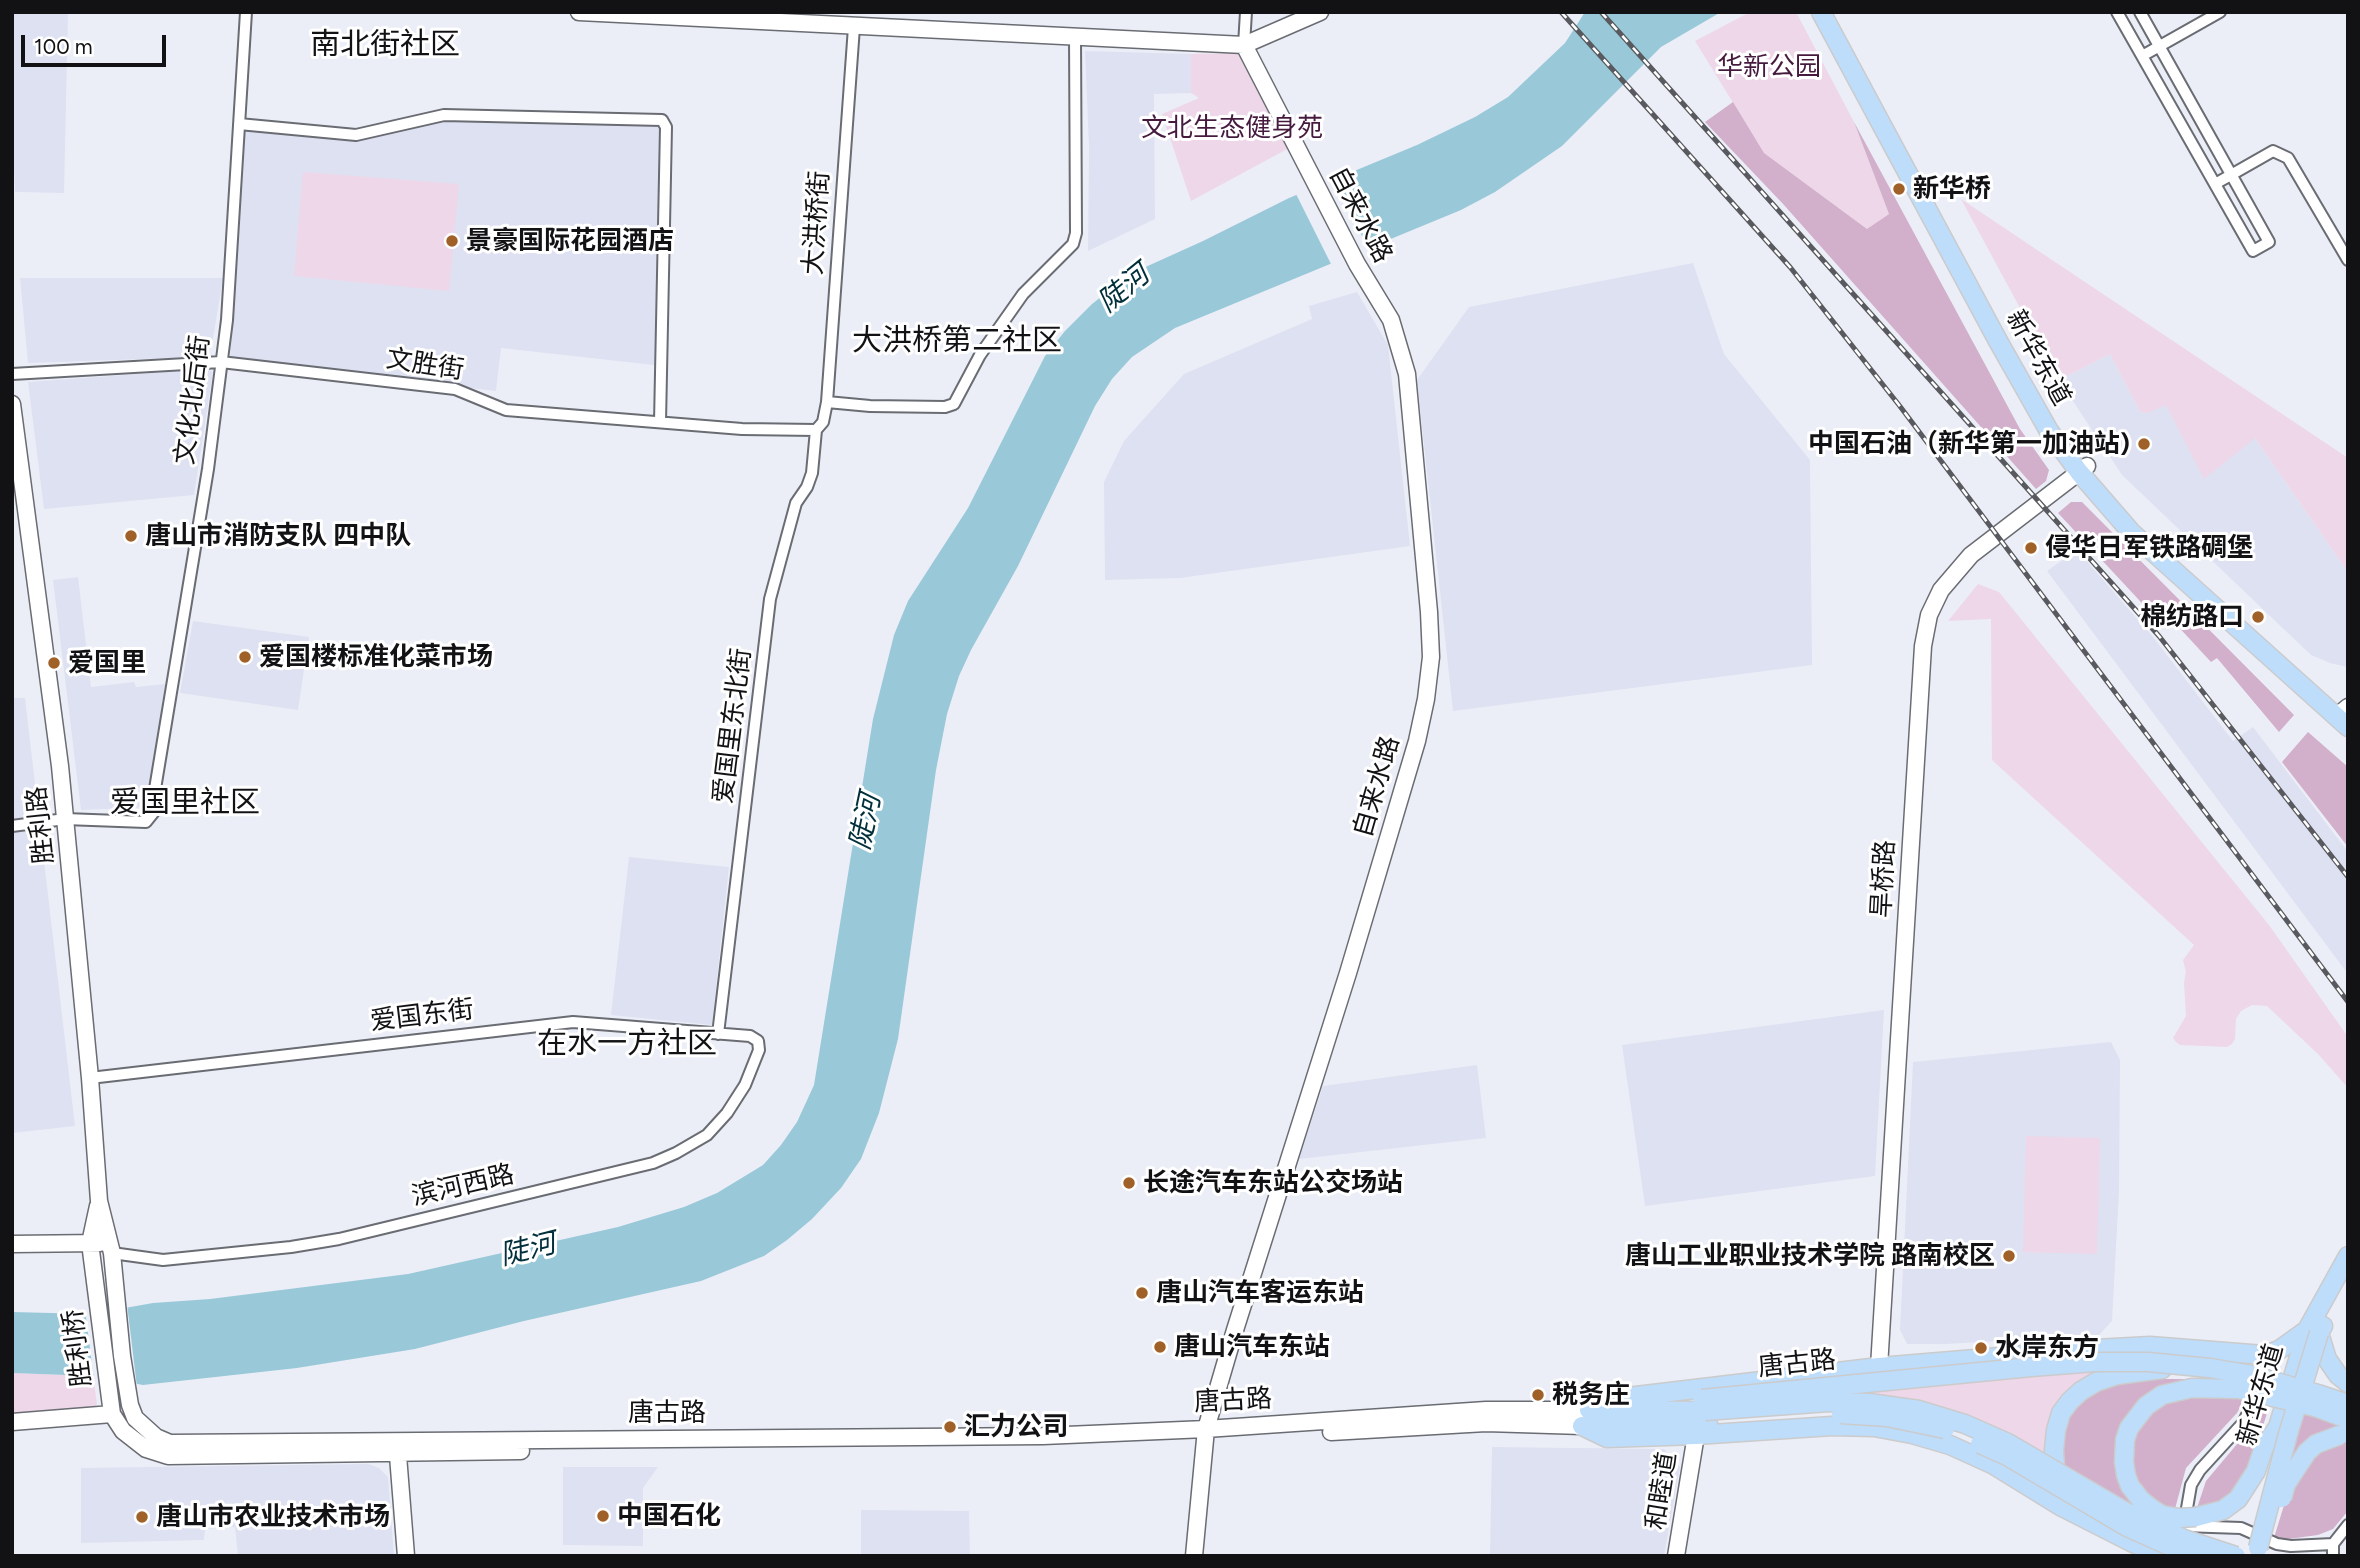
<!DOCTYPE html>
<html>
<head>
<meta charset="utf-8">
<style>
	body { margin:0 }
	#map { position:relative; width:2360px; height:1568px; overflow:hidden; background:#eceef7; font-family:Figtree,sans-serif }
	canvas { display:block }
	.frame { position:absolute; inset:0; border:14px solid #121215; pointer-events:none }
	.scale { position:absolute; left:21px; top:35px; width:145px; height:32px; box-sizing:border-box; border:4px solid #121215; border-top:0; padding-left:9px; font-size:21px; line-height:24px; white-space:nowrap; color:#121215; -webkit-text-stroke:5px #fff; paint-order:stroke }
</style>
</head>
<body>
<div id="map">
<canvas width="2360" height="1568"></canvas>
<div class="frame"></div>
<div class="scale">100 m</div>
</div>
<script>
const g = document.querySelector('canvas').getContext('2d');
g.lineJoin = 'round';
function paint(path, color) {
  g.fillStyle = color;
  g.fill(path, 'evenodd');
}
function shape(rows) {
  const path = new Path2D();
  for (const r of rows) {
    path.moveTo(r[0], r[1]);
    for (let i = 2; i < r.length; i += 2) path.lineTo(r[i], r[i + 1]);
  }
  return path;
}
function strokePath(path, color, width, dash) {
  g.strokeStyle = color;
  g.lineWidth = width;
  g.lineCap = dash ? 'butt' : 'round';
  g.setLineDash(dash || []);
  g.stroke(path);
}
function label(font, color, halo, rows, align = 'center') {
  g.font = font + ' Figtree,"Noto Sans SC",sans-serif';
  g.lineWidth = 6;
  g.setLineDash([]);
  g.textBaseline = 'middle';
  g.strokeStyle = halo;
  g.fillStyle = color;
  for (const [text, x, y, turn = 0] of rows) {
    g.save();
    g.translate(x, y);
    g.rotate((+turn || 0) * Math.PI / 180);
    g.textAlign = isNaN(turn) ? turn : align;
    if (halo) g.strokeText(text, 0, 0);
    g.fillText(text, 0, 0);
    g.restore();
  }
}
paint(shape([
	[12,12,68,12,64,193,15,192,12,119],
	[1085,51,1191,54,1191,93,1154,94,1155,219,1088,251,1089,147],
	[467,109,669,116,663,366,501,348,496,391,230,360,245,129,354,133,440,112],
	[1693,263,1724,354,1810,460,1812,665,1453,711,1417,380,1469,307],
	[20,278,223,278,213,339,200,357,28,363],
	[1357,292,1388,345,1410,546,1180,578,1105,580,1104,482,1124,441,1184,374,1312,319,1309,306],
	[2110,354,2140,412,2148,413,2165,404,2255,438,2348,572,2348,667,2330,663,2311,655,2122,475,2059,380],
	[207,369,213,372,194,495,44,509,28,382],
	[2077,550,2153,637,2233,741,2253,727,2348,852,2348,974,2047,571],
	[78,577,91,687,134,682,136,687,165,684,148,807,81,810,53,580],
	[193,621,309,637,298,710,180,693],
	[12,698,25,698,75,1126,12,1133],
	[629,857,729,867,712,1025,611,1015],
	[1884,1010,1875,1176,1645,1206,1622,1045],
	[2111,1042,2120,1060,2119,1191,2112,1321,2099,1335,1946,1344,1907,1344,1900,1330,1913,1062],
	[1477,1065,1486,1138,1299,1159,1323,1086],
	[1492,1447,1664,1449,1680,1467,1664,1556,1490,1556],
	[368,1464,379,1468,388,1477,394,1556,238,1556,235,1527,205,1529,204,1540,81,1543,81,1468],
	[563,1467,658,1467,643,1488,643,1546,563,1545],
	[861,1510,969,1511,970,1556,861,1556]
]), '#dee1f1');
paint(shape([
	[1750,12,1796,12,1854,122,1889,214,1867,229,1764,153,1695,41],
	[1242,53,1291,147,1191,201,1162,114,1199,98,1191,93,1191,54],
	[303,172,459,184,449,291,294,276],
	[1961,199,2348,458,2348,572,2255,438,2204,479,2166,405,2148,413,2140,412,2110,354,2059,380],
	[1978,584,1999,592,2269,925,2348,1037,2348,1088,2319,1055,2267,1006,2252,1005,2241,1011,2236,1019,2235,1039,2232,1044,2227,1047,2180,1045,2176,1042,2173,1038,2186,1016,2184,982,2186,972,2183,960,2194,945,1992,760,1991,619,1948,621],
	[2026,1136,2100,1138,2097,1254,2023,1252],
	[2103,1370,2076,1384,2047,1457,1959,1413,1913,1399,1872,1394,1835,1393],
	[12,1373,93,1376,97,1404,92,1409,12,1415]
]), '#eed7e8');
paint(shape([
	[1733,102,1764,153,1867,229,1889,214,1854,122,2020,429,2049,470,2046,481,2036,489,1784,205,1705,122],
	[2071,502,2082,502,2294,715,2279,732,2217,658,2211,662,2174,622,2166,629,2058,513],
	[2308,732,2348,767,2348,847,2282,762],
	[2127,1379,2201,1379,2250,1389,2237,1413,2186,1468,2175,1509,2134,1508,2058,1463,2062,1430,2081,1394],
	[2265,1401,2271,1401,2247,1475,2237,1493,2215,1505,2196,1511,2206,1481,2258,1419],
	[2304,1410,2348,1427,2334,1428,2317,1433,2306,1440,2289,1463],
	[2348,1438,2347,1512,2333,1529,2318,1535,2273,1541,2289,1489,2314,1455]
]), '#d2afca');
paint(shape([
	[1585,12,1721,12,1661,47,1562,146,1495,192,1461,210,1175,328,1132,357,1112,379,1095,406,1018,566,971,650,959,676,947,714,936,770,898,1039,879,1113,861,1159,841,1188,812,1219,787,1240,764,1256,701,1281,524,1321,415,1349,297,1368,143,1385,93,1376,12,1373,12,1312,91,1314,153,1303,210,1299,408,1274,618,1227,684,1207,717,1193,763,1165,781,1145,797,1122,814,1085,873,719,894,635,908,601,968,508,1045,356,1065,331,1092,304,1130,274,1203,241,1289,198,1417,145,1475,117,1508,97,1565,43]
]), '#99c9d8');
paint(shape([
	[1332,176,1369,250,1332,266,1295,192],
	[127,1304,137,1387,94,1380,85,1310]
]), '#eceef7');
const street = shape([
	[2117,12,2253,251,2269,242,2140,12],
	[1244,45,1246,12],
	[2142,56,2220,12],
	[239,124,356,135,444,115,662,120,666,127,660,422],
	[2215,184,2273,151,2288,158,2348,260],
	[12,374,221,362,455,389,506,410,742,429,816,430,823,422,827,402,854,27],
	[827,402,870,406,945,407,954,404,980,355,1023,294,1073,244,1076,233,1075,37],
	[12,826,65,819,146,822,154,812,155,789,208,469,227,320,246,12],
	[718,1034,770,599,796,503,807,487,812,473,816,430],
	[90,1078,573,1022,750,1036,758,1041,759,1050,745,1085,727,1113,707,1135,676,1153,653,1163,339,1239,291,1247,163,1260,112,1253],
	[2183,1526,2241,1528,2277,1544,2291,1546,2333,1544],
	[2181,1543,2191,1485,2200,1470,2243,1423,2279,1350],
	[2333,1556,2333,1544,2348,1525]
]);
const secondary = shape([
	[579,12,1244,45,1320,12],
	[12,404,60,766,90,1078,99,1201,112,1253,122,1356,130,1405,135,1418,156,1437,170,1443,1043,1436,1206,1429,1486,1410,1589,1410],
	[2336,717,2348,707],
	[98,1206,90,1243,112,1414,123,1431,146,1449,168,1456,521,1451],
	[12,1244,100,1243],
	[1879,1367,1923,646,1929,615,1941,590,1971,555,2087,466],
	[12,1422,112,1414],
	[1331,1432,1486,1423,1582,1426],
	[397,1443,406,1556],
	[1194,1556,1206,1429,1235,1330,1348,973,1417,741,1426,699,1431,657,1429,612,1407,374,1391,320,1357,264,1244,45],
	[1676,1556,1696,1435]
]);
const primary = shape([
	[1821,12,1998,341,2049,431,2079,472,2131,532,2348,727],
	[2323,1326,2319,1333,2327,1359,2338,1375,2348,1383],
	[1589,1410,1611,1399,1879,1367,2096,1349,2150,1346,2264,1355,2279,1350,2307,1330],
	[1597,1410,1705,1411],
	[1582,1426,1607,1438,1696,1435,1832,1426,1874,1427,1912,1434,1950,1445,1994,1465,2062,1507,2131,1542,2164,1556],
	[1585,1426,1708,1423],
	[2056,1483,2054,1450,2056,1430,2061,1413,2070,1401,2081,1391,2096,1382,2117,1375,2162,1369],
	[2196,1517,2223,1510,2238,1499,2256,1471,2264,1447,2278,1427,2307,1330,2348,1256]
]);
strokePath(street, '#6a6c73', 14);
strokePath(secondary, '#6a6c73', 19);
strokePath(primary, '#cbcbcc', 21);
strokePath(street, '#fff', 10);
strokePath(secondary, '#fff', 16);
strokePath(primary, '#beddfb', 18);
const rail = shape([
	[1561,12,1790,267,1899,405,2348,1002],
	[1601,12,2159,636,2348,877]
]);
strokePath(rail, '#595a5f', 5);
strokePath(rail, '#fff', 2.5, [8]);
const primaryBridge = shape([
	[1702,1399,2031,1367,2096,1362,2148,1362,2210,1368,2252,1375,2318,1394,2348,1404],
	[1705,1411,1829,1402,1869,1403,1919,1410,1965,1424,2008,1443,2124,1511,2184,1539,2236,1556],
	[1841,1414,1887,1417,1945,1429],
	[1980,1444,2007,1456,2127,1527,2192,1556],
	[2282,1498,2286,1484,2307,1452,2316,1444,2340,1435],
	[2196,1517,2179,1518,2162,1515,2151,1508,2141,1500,2130,1486,2126,1475,2124,1462,2125,1440,2129,1428,2146,1406,2162,1395,2192,1388,2239,1389,2315,1407,2348,1419],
	[2258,1548,2288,1434,2319,1333]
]);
strokePath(primaryBridge, '#cbcbcc', 21, []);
strokePath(primaryBridge, '#beddfb', 18);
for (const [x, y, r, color] of [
	[1899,189,7,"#a06128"],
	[452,241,7,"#a06128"],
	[2144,444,7,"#a06128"],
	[131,536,7,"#a06128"],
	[2031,548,7,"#a06128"],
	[2258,617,7,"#a06128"],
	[245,657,7,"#a06128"],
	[54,663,7,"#a06128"],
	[1129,1183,7,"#a06128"],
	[2009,1256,7,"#a06128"],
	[1142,1293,7,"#a06128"],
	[1160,1347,7,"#a06128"],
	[1981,1348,7,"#a06128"],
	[1538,1395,7,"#a06128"],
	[950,1427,7,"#a06128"],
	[603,1516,7,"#a06128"],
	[142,1517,7,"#a06128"]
]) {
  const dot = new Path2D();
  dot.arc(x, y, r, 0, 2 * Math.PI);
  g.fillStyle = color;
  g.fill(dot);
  strokePath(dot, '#fff', 2.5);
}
label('26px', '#451a3e', '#fff', [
	["华新公园",1769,67],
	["文北生态健身苑",1232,128]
]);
label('bold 26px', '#121215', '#fff', [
	["新华桥",1913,189],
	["景豪国际花园酒店",466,241],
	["中国石油（新华第一加油站)",2130,444,"right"],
	["唐山市消防支队 四中队",145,536],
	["侵华日军铁路碉堡",2045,548],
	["棉纺路口",2244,617,"right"],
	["爱国楼标准化菜市场",259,657],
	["爱国里",68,663],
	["长途汽车东站公交场站",1143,1183],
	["唐山工业职业技术学院 路南校区",1995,1256,"right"],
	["唐山汽车客运东站",1156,1293],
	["唐山汽车东站",1174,1347],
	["水岸东方",1995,1348],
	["税务庄",1552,1395],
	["汇力公司",964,1427],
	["中国石化",617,1516],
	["唐山市农业技术市场",156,1517]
], 'left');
label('26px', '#121215', '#fff', [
	["自来水路",1360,215,62],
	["大洪桥街",817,223,-86],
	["新华东道",2038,358,61],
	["文胜街",425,365,9],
	["文化北后街",193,400,-83],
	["爱国里东北街",733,726,-83],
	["自来水路",1377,787,-74],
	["胜利路",41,825,-96],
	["旱桥路",1884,879,-87],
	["爱国东街",422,1016,-7],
	["滨河西路",463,1186,-13],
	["胜利桥",78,1348,-97],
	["唐古路",1797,1364,-6],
	["新华东道",2261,1395,-74],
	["唐古路",1233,1401,-3],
	["唐古路",667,1413],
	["和睦道",1662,1491,-81]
]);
label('italic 28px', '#012f3b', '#fff', [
	["陡河",1124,289,-39],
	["陡河",866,822,-78],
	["陡河",528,1250,-14]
]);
label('30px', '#121215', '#fff', [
	["南北街社区",385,45],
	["大洪桥第二社区",957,341],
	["爱国里社区",185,803],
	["在水一方社区",627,1044]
]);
</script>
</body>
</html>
